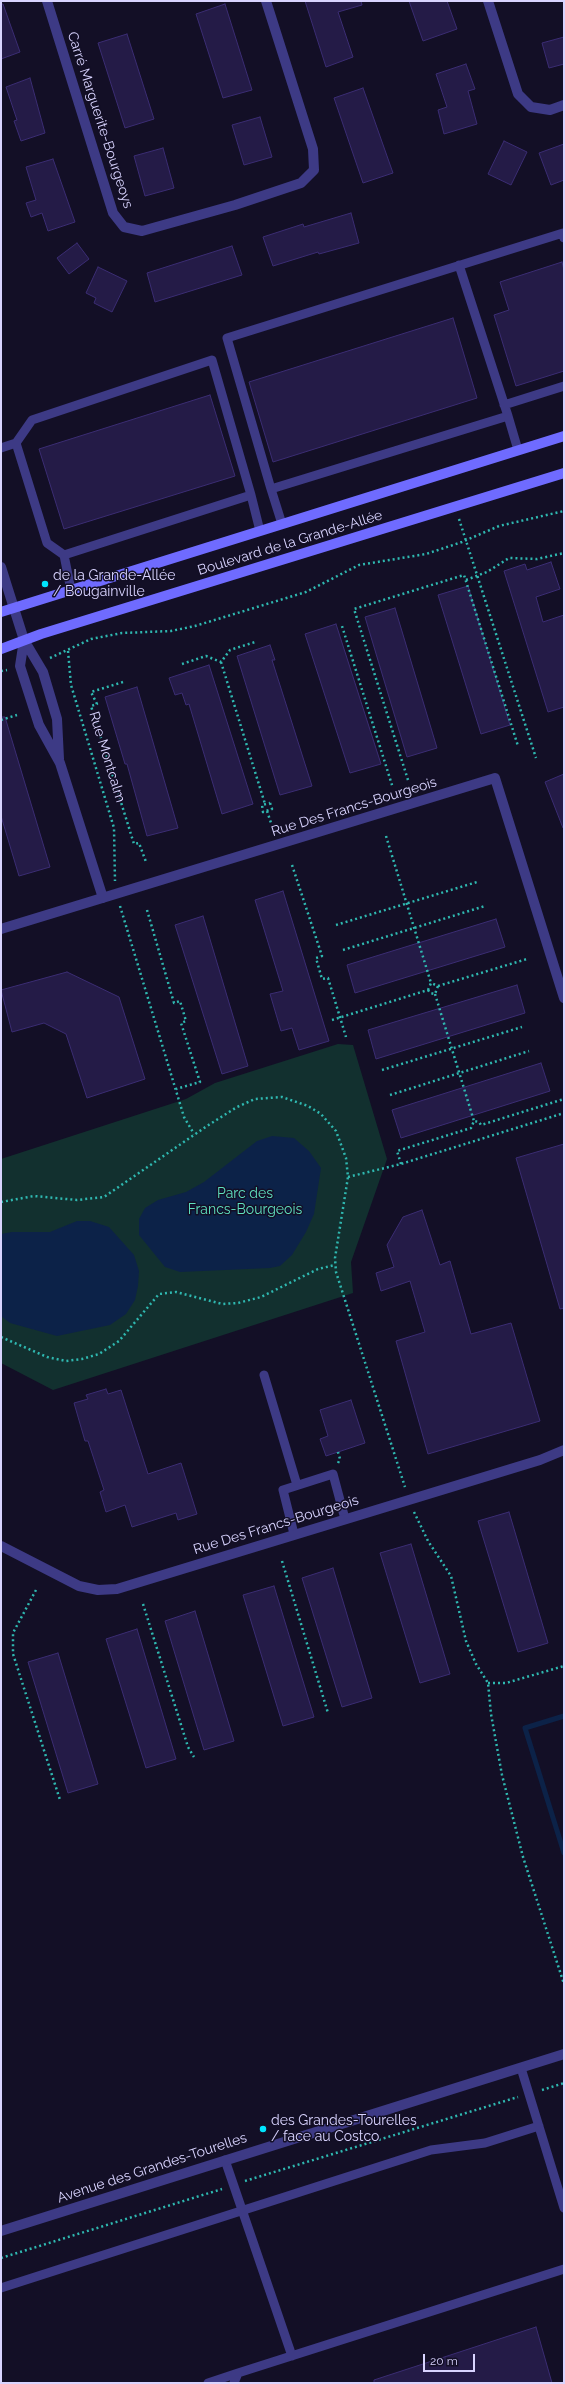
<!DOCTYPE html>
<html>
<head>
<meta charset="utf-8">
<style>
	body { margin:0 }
	#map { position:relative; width:565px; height:2384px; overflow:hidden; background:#130f26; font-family:Raleway,sans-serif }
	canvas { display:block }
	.frame { position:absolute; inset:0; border:2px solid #d9d4ff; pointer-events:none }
	.scale { position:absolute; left:423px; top:2354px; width:52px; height:18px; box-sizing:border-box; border:2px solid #d9d4ff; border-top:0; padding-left:5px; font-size:12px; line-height:14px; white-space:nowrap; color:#d9d4ff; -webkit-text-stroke:3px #130f26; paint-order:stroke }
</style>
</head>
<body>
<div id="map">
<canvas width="565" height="2384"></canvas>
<div class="frame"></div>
<div class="scale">20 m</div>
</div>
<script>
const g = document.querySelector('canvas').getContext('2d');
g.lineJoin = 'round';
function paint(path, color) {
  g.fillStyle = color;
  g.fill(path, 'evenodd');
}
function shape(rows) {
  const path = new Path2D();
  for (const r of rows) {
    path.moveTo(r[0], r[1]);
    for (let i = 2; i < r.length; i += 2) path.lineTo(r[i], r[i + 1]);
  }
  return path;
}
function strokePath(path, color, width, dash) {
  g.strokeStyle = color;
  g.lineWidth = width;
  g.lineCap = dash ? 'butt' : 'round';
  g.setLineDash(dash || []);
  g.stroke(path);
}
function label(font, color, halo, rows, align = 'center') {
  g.font = font + ' Raleway,sans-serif';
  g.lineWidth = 3;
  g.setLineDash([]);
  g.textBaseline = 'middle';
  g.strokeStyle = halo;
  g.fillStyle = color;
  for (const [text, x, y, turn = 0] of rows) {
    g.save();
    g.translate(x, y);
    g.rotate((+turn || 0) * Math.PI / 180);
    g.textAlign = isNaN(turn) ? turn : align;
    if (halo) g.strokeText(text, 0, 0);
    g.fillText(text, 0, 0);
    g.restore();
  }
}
paint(shape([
	[338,1044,353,1045,387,1159,351,1262,353,1293,53,1390,1,1363,1,1159,186,1099,215,1083]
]), '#12302f');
paint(shape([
	[272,1136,294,1138,309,1151,321,1168,314,1214,306,1232,292,1255,280,1266,270,1268,180,1272,165,1267,139,1235,139,1219,145,1208,158,1200,186,1192,204,1182,257,1141],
	[77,1221,90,1221,109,1227,134,1255,139,1271,138,1286,135,1300,126,1314,110,1325,57,1336,10,1323,1,1316,1,1234,12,1232,50,1232]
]), '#0c2248');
strokePath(shape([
	[564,1716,525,1728,564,1853]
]), '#0c2248', 5);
const building = shape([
	[305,1,361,1,362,5,338,12,353,57,326,67,305,1],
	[409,1,447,1,457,29,423,41,409,1],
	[1,4,3,4,20,52,1,59,1,4],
	[225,4,252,90,223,98,196,14,225,4],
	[127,34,154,119,125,128,98,43,127,34],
	[564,37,564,64,549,68,542,43,564,37],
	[466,64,475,89,468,91,477,124,444,134,438,110,447,107,436,74,466,64],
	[30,78,45,133,21,141,14,121,17,120,6,87,30,78],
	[363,88,393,173,363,183,334,98,363,88],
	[260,117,272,157,244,165,232,125,260,117],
	[504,141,527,152,511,185,488,174,504,141],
	[564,144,564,180,551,185,539,153,564,144],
	[163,148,174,188,145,196,134,156,163,148],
	[53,159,75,222,48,231,42,213,31,217,26,203,36,200,26,167,53,159],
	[351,213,359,243,319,254,318,252,273,266,263,237,303,224,304,227,351,213],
	[77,243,89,259,69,274,57,258,77,243],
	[232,246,242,275,155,302,147,273,232,246],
	[562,262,564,270,564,371,516,386,494,315,509,310,500,282,562,262],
	[98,267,127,281,112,312,94,303,96,298,86,293,98,267],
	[453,318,477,398,273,462,249,382,453,318],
	[210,395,235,476,64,529,39,449,210,395],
	[551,562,560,589,536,597,543,622,564,615,564,707,548,712,504,571,525,564,527,570,551,562],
	[468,586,510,725,481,734,438,595,468,586],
	[395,608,437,748,407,757,365,617,395,608],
	[336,624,381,764,350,773,305,634,336,624],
	[270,645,275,660,272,660,312,786,280,795,237,656,270,645],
	[209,665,253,804,222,814,189,704,186,705,182,693,175,695,169,678,209,665],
	[137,687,178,828,147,836,127,764,125,764,105,697,137,687],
	[1,717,5,717,50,867,19,876,1,816,1,717],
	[564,774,564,827,563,828,545,782,564,774],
	[283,891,329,1041,299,1050,292,1028,281,1031,270,994,283,991,255,900,283,891],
	[203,916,248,1066,222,1074,175,925,203,916],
	[496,919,505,947,355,993,347,965,496,919],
	[67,972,119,997,145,1079,87,1098,66,1034,44,1023,12,1032,1,990,67,972],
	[517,985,525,1013,376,1059,368,1030,517,985],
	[541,1063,550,1091,401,1138,392,1110,541,1063],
	[564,1144,564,1308,560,1309,516,1158,564,1144],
	[422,1210,440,1265,450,1261,471,1334,511,1323,540,1421,428,1454,396,1341,425,1332,410,1281,381,1291,376,1273,394,1267,387,1245,403,1217,422,1210],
	[106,1389,108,1394,121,1390,148,1474,181,1463,197,1514,178,1520,176,1513,132,1527,125,1505,106,1512,100,1492,104,1490,88,1441,85,1441,74,1403,88,1399,86,1395,106,1389],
	[351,1400,365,1443,326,1456,320,1439,328,1436,320,1410,351,1400],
	[509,1512,548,1643,518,1652,478,1521,509,1512],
	[411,1544,450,1674,420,1683,380,1553,411,1544],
	[333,1568,372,1698,342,1707,302,1578,333,1568],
	[274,1586,314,1717,283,1726,243,1595,274,1586],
	[195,1611,234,1741,204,1750,165,1621,195,1611],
	[137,1629,176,1759,146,1768,106,1639,137,1629],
	[58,1653,98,1784,68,1793,28,1662,58,1653],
	[536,2327,552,2383,374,2383,374,2380,536,2327]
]);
paint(building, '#241b47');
strokePath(building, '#3b2d73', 1);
strokePath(shape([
	[459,519,536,758],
	[466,580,487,572,509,558,537,559,564,553],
	[342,626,392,785],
	[68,651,71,685,114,828,115,881],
	[50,658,91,639,122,633,171,631,195,626,306,592,359,565,426,554,462,542,499,526,564,511],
	[221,662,265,804],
	[182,664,206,656,221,662,230,650,255,642],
	[1,671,7,670],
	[123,682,91,692,97,704,91,706,134,844,139,843,146,862],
	[1,720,17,715],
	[408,780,354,609,464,575,518,746],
	[270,803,272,809,263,812,262,805,270,803],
	[267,811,271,823],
	[386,836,431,983],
	[292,865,322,956,316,958,322,979,328,978,346,1037],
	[120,906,184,1117,194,1134],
	[147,910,174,1003,180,1001,186,1021,181,1023,200,1082,176,1089],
	[336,925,477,882],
	[343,950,485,906],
	[438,986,527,959],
	[428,990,430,993,435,994,438,986],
	[428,990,431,983,438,986],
	[435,994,474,1121],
	[332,1020,428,990],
	[382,1070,522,1027],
	[390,1095,529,1051],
	[401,1164,397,1151,471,1128,474,1121,479,1122,481,1125,564,1099],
	[348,1177,401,1164,564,1113],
	[1,1202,34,1196,77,1200,104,1197,207,1126,237,1107,255,1099,282,1097,308,1106,321,1114,336,1131,346,1158,348,1177,335,1258,336,1272,405,1487],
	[1,1337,47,1357,66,1361,82,1359,99,1354,119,1341,159,1294,176,1292,222,1304,238,1303,261,1297,318,1269,335,1265],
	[338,1463,340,1459,338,1452],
	[414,1512,428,1541,451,1576,466,1641,476,1664,488,1683,491,1714,502,1775,523,1857,564,1984],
	[282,1561,328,1713],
	[36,1590,13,1633,13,1654,60,1800],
	[143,1604,188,1747,194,1757],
	[488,1683,506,1683,564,1666],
	[542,2090,564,2083],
	[245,2181,518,2097],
	[1,2258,222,2189]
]), '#2fb8b0', 2.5, [2, 3]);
strokePath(shape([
	[459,265,508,416],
	[504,405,564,386],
	[16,443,32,420,212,360,251,495],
	[1,448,16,443,47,543,64,555],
	[271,489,227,338,563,233,564,238],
	[282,524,271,489,508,416,518,450],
	[71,590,64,555,251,495,260,531],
	[264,1375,297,1485],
	[294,1534,283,1490,333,1474,345,1519],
	[521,2068,564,2208],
	[225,2160,292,2356],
	[1,2288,431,2150,485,2143,539,2126],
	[208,2383,238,2373],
	[234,2383,238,2373,564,2269]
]), '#3d3a85', 9);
strokePath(shape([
	[47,1,113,213,124,227,142,231,235,205,301,183,314,170,313,149,266,1],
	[488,1,518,94,531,107,550,110,564,105],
	[1,567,24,640,43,672,57,719,59,759],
	[24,640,20,666,39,725,60,763,103,898],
	[1,929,495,778,564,998],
	[1,1546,79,1586,98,1590,117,1589,540,1460,564,1450],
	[1,2231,564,2054]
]), '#3d3a85', 10);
strokePath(shape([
	[1,612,564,436],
	[1,649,41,634,564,473]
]), '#6f6bff', 10);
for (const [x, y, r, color] of [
	[45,584,4,"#00e5ff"],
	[263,2129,4,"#00e5ff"]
]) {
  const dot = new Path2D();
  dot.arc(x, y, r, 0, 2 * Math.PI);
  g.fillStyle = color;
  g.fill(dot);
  strokePath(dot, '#130f26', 1.5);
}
label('14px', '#d9d4ff', '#130f26', [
	["Carré Marguerite-Bourgeoys",100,120,72],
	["Boulevard de la Grande-Allée",290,543,-17],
	["Rue Montcalm",107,757,73],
	["Rue Des Francs-Bourgeois",354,807,-17],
	["Rue Des Francs-Bourgeois",276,1525,-17],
	["Avenue des Grandes-Tourelles",152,2168,-18]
]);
label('14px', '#d9d4ff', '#130f26', [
	["de la Grande-Allée",53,576],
	["/ Bougainville",53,592],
	["des Grandes-Tourelles",271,2121],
	["/ face au Costco",271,2137]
], 'left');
label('14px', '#5fe0c0', '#130f26', [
	["Parc des",245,1194],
	["Francs-Bourgeois",245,1210]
]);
</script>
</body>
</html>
